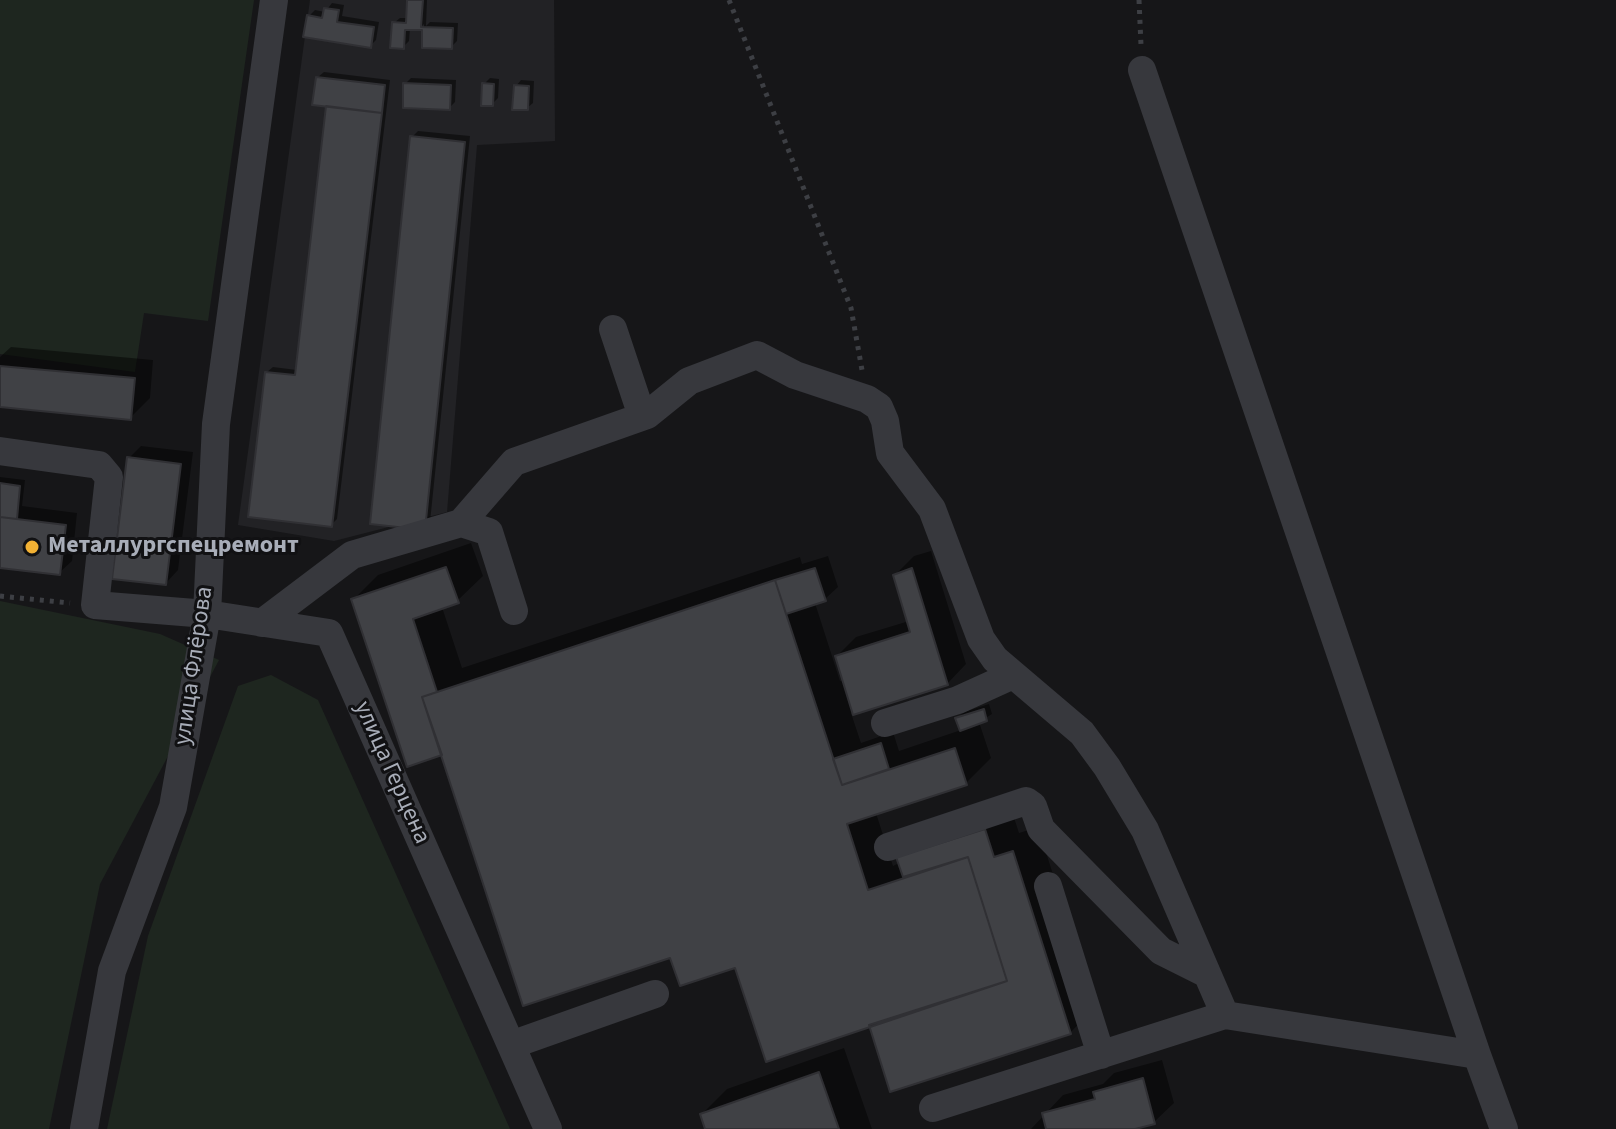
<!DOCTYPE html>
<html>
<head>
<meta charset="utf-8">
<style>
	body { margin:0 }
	canvas { display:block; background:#161618 }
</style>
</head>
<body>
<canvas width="1616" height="1129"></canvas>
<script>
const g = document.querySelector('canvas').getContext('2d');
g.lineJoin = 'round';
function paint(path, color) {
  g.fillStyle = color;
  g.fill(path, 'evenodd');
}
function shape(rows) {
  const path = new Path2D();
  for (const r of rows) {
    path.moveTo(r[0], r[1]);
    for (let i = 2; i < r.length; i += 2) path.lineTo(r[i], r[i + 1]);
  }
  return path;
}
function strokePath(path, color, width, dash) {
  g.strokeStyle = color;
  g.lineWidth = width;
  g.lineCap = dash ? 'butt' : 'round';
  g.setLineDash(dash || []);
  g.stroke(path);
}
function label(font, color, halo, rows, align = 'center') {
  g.font = font + ' "Source Sans 3",sans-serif';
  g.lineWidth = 6;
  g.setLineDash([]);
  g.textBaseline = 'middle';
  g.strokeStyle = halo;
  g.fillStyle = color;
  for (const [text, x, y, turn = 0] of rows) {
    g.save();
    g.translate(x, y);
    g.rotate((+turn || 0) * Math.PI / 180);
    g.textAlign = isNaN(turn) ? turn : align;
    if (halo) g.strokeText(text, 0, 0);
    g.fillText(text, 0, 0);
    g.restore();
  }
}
paint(shape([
	[310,0,554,0,555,141,477,145,447,512,334,541,238,525]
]), '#222225');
paint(shape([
	[0,0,254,0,208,321,144,313,135,372,0,354],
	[0,601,160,634,219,660,100,884,49,1129,0,1129],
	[271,675,318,700,510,1129,107,1129,148,936,238,686]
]), '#1e261f');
paint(shape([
	[410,0,427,0,426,26,430,22,458,23,457,41,451,47,424,46,424,24,420,28,410,28,409,41,403,47,394,23,400,18,408,18],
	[332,3,344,5,342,16,379,22,376,40,370,46,309,16,315,10,325,12],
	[324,72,390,80,337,519,331,525,267,372,273,367,297,370,329,104,318,77],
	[411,78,456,80,455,102,449,108,405,84],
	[490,78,499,79,498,98,492,104,484,84],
	[521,80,534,81,533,103,527,108,516,86],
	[418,131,470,136,430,522,424,528,412,137],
	[11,347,153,360,150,398,130,418,0,405,0,357],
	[141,446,193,452,178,570,166,583,129,458],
	[0,477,25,480,22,506,77,513,72,561,59,573,0,566],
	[471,543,483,576,457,601,442,607,462,668,800,557,802,564,828,556,838,587,825,599,815,603,840,681,844,680,837,656,856,637,909,621,895,575,914,556,931,551,966,664,947,684,851,713,861,743,893,732,899,751,961,730,958,718,964,712,989,704,992,714,979,722,991,758,966,783,876,813,893,866,1010,805,1019,833,1038,827,1095,1007,1070,1033,870,1023,736,965,672,955,443,753,353,600,378,575],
	[844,1048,872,1129,707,1129,702,1114,727,1089],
	[1162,1060,1174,1103,1154,1122,1127,1129,1031,1129,1063,1095,1103,1084,1114,1073]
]), '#0007');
const building = shape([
	[407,0,423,0,421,27,453,28,452,49,422,48,422,30,405,30,404,49,390,48,392,22,406,23,407,0],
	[324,8,339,10,337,22,374,27,371,48,303,37,307,15,322,18,324,8],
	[316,77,385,85,382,113,312,105,316,77],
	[403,83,451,85,450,110,403,108,403,83],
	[482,83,494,84,493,106,481,106,482,83],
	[514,85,529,86,528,110,512,110,514,85],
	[326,106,382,113,332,527,248,517,265,372,295,375,326,106],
	[410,136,465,142,425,530,370,524,410,136],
	[0,366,135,378,131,420,0,407,0,366],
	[127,457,181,464,166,585,112,579,127,457],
	[0,483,20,486,17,519,0,517,0,483],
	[0,517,66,525,60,575,0,568,0,517],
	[446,567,459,603,413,619,437,692,422,697,442,755,407,767,351,599,446,567],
	[815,568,826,601,786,614,775,580,815,568],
	[912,568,948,685,853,715,835,656,910,632,893,575,912,568],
	[775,580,842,785,955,748,967,785,847,824,868,890,968,857,1007,981,766,1062,735,968,680,986,670,958,523,1006,422,697,775,580],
	[984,709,987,721,960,731,955,718,984,709],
	[881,743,889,769,842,785,833,759,881,743],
	[985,829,994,857,1013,851,1071,1034,890,1092,869,1025,1007,981,968,857,903,877,896,857,985,829],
	[819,1072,839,1129,705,1129,700,1114,819,1072],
	[1143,1078,1155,1124,1135,1129,1046,1129,1042,1113,1095,1099,1093,1092,1143,1078]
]);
paint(building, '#404145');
strokePath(building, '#303034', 2);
strokePath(shape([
	[729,0,851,308,862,370],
	[1139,0,1141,45],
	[0,596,70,603]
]), '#3d3f44', 5, [4, 6]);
strokePath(shape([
	[1142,70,1477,1055],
	[613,329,642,416],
	[0,451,99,465,109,477,95,605,207,614,329,633,548,1129],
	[461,523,489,532,514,611],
	[262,623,352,555,461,523,514,462,647,415,689,381,757,355,795,375,867,399,879,407,885,421,890,453,932,509,981,639,995,659,1082,733,1107,767,1145,830,1225,1015],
	[885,723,958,700,1013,675],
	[888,847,1026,801,1033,806,1041,829,1161,951,1207,974],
	[1048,886,1101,1055],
	[511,1045,655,994],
	[933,1108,1225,1015,1477,1055,1504,1129],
	[84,1129,112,971,173,807,207,614,216,424,274,0]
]), '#37383d', 28);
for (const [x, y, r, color] of [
	[32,547,8,"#f2b134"]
]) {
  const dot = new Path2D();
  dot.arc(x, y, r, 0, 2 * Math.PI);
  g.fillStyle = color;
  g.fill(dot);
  strokePath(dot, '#111113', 3);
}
label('bold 24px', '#a8adb8', '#111113', [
	["Металлургспецремонт",48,547]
], 'left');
label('24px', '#a8adb8', '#111113', [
	["улица Флёрова",195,666,-82],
	["улица Герцена",391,773,66]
]);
</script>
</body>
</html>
